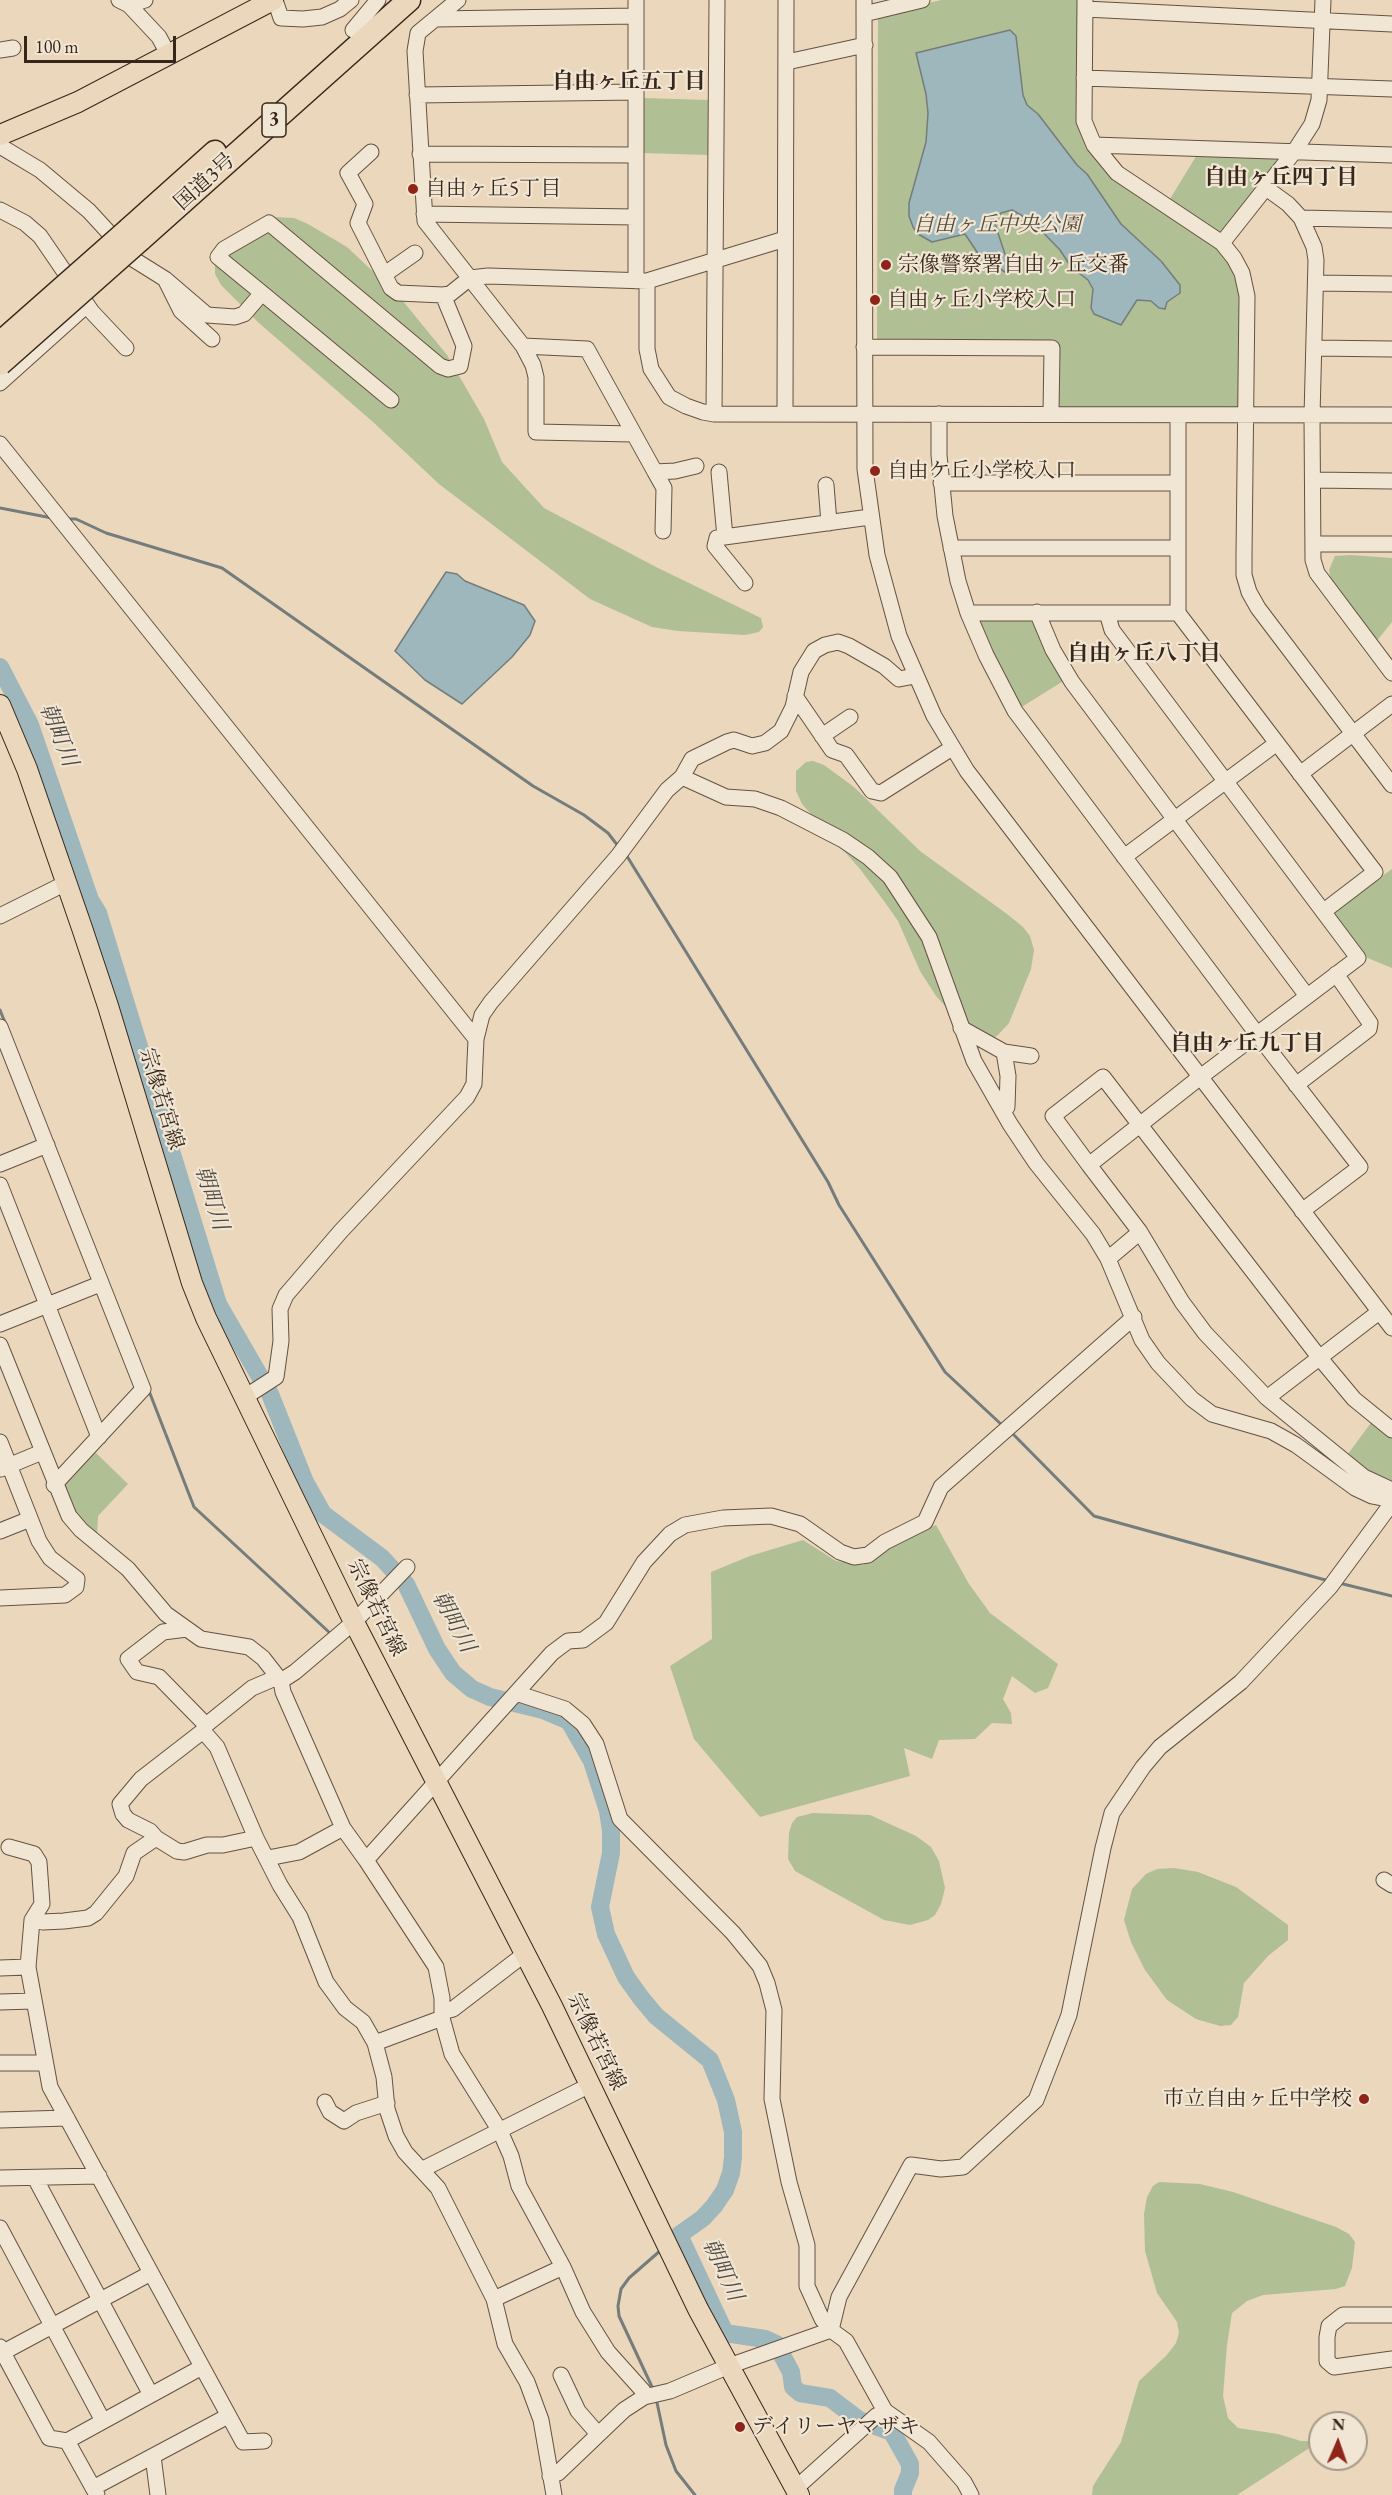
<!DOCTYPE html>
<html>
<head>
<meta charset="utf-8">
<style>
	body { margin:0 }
	#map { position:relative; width:1392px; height:2495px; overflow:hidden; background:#ead7bc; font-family:"EB Garamond",serif }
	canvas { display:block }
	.north { position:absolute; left:1308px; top:2411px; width:60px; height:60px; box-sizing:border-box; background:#f1e5d3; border:2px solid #a79989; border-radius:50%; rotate:2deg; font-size:16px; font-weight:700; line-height:24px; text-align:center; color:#37261a }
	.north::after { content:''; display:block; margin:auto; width:21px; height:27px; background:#8f2418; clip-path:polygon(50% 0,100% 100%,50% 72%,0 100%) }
	.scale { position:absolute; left:24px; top:36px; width:152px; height:27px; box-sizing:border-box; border:3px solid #37261a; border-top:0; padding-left:8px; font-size:18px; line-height:21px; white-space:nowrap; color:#37261a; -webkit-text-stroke:4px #f1e5d3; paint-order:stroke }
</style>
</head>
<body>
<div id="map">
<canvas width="1392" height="2495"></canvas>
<div class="north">N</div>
<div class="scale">100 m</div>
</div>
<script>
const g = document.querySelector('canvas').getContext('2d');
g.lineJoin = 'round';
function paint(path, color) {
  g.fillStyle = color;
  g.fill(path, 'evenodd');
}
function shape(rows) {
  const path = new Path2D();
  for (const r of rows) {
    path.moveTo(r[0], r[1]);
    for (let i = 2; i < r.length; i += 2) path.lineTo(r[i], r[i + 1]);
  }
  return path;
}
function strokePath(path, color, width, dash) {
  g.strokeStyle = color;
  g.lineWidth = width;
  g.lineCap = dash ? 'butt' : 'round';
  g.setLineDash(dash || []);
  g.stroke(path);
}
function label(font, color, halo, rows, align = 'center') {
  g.font = font + ' "EB Garamond","Noto Serif JP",serif';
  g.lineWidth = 4.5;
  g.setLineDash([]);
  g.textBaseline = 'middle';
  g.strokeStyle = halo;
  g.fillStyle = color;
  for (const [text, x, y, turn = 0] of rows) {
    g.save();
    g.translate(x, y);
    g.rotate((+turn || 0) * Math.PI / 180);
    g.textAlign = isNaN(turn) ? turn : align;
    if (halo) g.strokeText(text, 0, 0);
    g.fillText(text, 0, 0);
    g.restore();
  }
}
paint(shape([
	[941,0,1080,0,1092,152,1106,173,1222,249,1240,283,1239,409,1057,409,1057,346,877,344,878,15],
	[642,98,710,100,709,155,642,153],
	[1198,153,1279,156,1281,160,1225,232,1220,232,1170,199],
	[275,217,294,218,308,224,347,247,398,295,447,355,484,419,502,462,544,508,656,567,761,618,763,627,759,632,745,635,678,631,652,627,590,599,439,484,373,422,259,323,221,285,215,274,215,254,261,222],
	[1351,555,1392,558,1392,622,1375,643,1332,588,1329,570,1335,556],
	[977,617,1032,618,1065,680,1020,708,1006,686],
	[813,761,824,765,854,787,920,851,1007,914,1023,927,1030,936,1034,950,1031,969,1009,1023,998,1035,993,1038,973,1037,936,996,920,971,898,921,884,901,860,869,802,804,796,791,796,771,806,762],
	[1392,869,1392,968,1363,956,1333,911],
	[1373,1420,1392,1434,1392,1487,1345,1458],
	[95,1452,128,1484,98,1516,97,1536,83,1524,71,1506,63,1485],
	[936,1525,969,1584,990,1613,1058,1664,1048,1688,1035,1693,1012,1676,1003,1699,1011,1713,1012,1724,992,1723,975,1739,939,1740,932,1759,904,1748,910,1776,760,1817,694,1739,670,1666,712,1639,711,1572,750,1556,803,1540,836,1561,863,1565,893,1538],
	[813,1813,870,1815,916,1836,931,1847,939,1861,945,1888,941,1904,935,1915,928,1920,910,1925,884,1920,795,1871,788,1859,789,1833,792,1823,797,1817],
	[1174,1868,1198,1872,1236,1887,1288,1925,1288,1940,1268,1956,1244,1983,1238,2017,1231,2025,1220,2026,1196,2019,1167,2000,1145,1970,1131,1942,1124,1920,1132,1889,1146,1874,1157,1869],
	[1159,2182,1200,2184,1233,2192,1336,2227,1349,2234,1355,2242,1352,2268,1345,2286,1336,2289,1263,2295,1247,2301,1232,2313,1227,2345,1223,2396,1228,2418,1238,2428,1278,2434,1301,2441,1313,2441,1314,2445,1237,2495,1092,2495,1093,2486,1121,2442,1139,2381,1167,2355,1176,2343,1179,2333,1177,2322,1157,2293,1145,2251,1144,2214,1147,2197,1153,2186]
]), '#b1bf95');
const water = shape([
	[1010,30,1016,36,1023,95,1027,105,1038,114,1077,165,1087,174,1121,224,1161,261,1180,285,1180,293,1167,302,1165,309,1159,308,1151,301,1137,300,1121,325,1094,314,1091,308,1093,289,1088,280,1071,267,1060,250,1033,222,1012,210,1001,213,994,221,1010,269,1010,273,1008,274,979,255,965,234,932,242,918,234,913,227,909,216,909,203,926,142,928,113,926,94,916,53,1010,30],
	[446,572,457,574,465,581,524,605,535,621,530,635,512,657,462,704,425,680,395,651,446,572]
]);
paint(water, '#9db7bc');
strokePath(water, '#747d7b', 1.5);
strokePath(shape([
	[0,508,52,518],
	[68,519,76,519,106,533,222,568,533,786,584,815,608,833,618,846],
	[625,853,828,1182,839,1205,945,1372,1003,1426],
	[0,1010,6,1025],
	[149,1391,194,1507,331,1634],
	[1011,1432,1094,1516,1329,1581],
	[1339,1583,1392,1596],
	[653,2389,619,2316,618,2306,621,2289,629,2278,661,2250],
	[656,2398,666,2445,676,2471,695,2495]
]), '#747d7b', 3);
strokePath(shape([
	[0,667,30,725,90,900,98,913,218,1304,270,1394,305,1482,323,1514,382,1558,406,1584,437,1649,453,1673,472,1689,490,1697,543,1710,569,1721,592,1761,608,1811,611,1831,611,1853,600,1907,606,1934,626,1977,641,1998,656,2016,710,2060,726,2100,733,2132,733,2157,731,2173,725,2190,714,2206,703,2218,679,2235,725,2333,765,2339,776,2344,791,2372,793,2387,800,2393,830,2398,859,2420,892,2432,910,2464,910,2473,903,2490,903,2495]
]), '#9db7bc', 18);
const minor = shape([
	[119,0,129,5,159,37,168,54],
	[275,0,281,18,303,19,322,17,340,9,351,0],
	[458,0,418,33,415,51,425,221,523,346,587,349,655,472,675,471,696,466],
	[864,0,865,469,877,555,899,636,934,716,967,771,1392,1328],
	[1085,0,1084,121,1094,145,1117,173,1222,243,1234,258,1242,273,1247,296,1244,555,1244,575,1249,592,1258,608,1392,785],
	[129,5,145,0],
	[1085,9,1392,24],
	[864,14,922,0],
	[435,19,636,16],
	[353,30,378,0],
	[0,50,13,48],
	[787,62,865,45],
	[1084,78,1392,89],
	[417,95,635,92],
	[1094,145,1392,155],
	[0,146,40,170,89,211,133,259,165,279,181,311,212,339],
	[371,152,348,173,365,204,358,223,391,288,398,293,443,295,450,294,470,278,488,276,647,281,785,239],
	[420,154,636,155],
	[1266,188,1288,204,1301,218,1314,247,1316,260,1312,416,1313,560,1317,573,1392,673],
	[0,210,25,223,40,236,92,312,126,348],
	[424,214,636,217],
	[1301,218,1392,220],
	[1222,243,1294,152,1312,124,1319,100,1323,0],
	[385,274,415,253],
	[165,279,207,315,235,317,244,314,262,293,218,257,224,249,269,223,440,366,448,369,460,366,464,346,443,295],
	[636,281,636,0],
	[647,281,647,349,651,369,669,397,686,406,703,412,714,414,1392,415],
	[1316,283,1392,284],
	[262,293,391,400],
	[523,346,533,365,536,377,536,432,633,434],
	[864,347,1052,348,1051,414],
	[1314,348,1392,349],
	[0,383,87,305],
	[714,414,717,0],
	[785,414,786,0],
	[939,414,939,455,945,516,958,581,968,613,986,655,1015,711,1257,1034,1360,1167,1302,1211],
	[1178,415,1178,613,1375,872,1324,911],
	[0,444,476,1039],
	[655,472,664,488,663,531],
	[719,472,725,537],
	[1313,480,1392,481],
	[941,483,1178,483],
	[826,485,829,523],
	[1313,544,1392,544],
	[951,548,1178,548],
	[745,583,715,546,717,538,870,517],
	[1037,612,1053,650,1072,682,1307,996],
	[968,613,1178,613],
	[1107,613,1112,630,1358,958,1199,1078,1089,1165,1140,1232,1182,1302,1205,1333,1267,1398,1364,1477,1392,1490],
	[795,696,832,750,846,755,872,791,881,793,952,748],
	[822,736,850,717],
	[1300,774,1392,704],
	[682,777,726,797,755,799,781,808,843,840,868,857,890,877,929,937,974,1061,1010,1124,1036,1163,1093,1234,1108,1259,1142,1340,1158,1363,1192,1399,1212,1414,1271,1431,1296,1445,1355,1488,1372,1496,1392,1500],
	[1124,857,1277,743],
	[0,916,66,883],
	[0,1027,143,1389,54,1485],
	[961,1028,1004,1052,1031,1056],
	[1296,1085,1369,1029,1370,1023,1336,974],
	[1003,1112,1007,1107,1008,1076,1004,1052],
	[0,1164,47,1145],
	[1089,1165,1053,1116,1103,1077,1319,1357,1354,1399,1392,1430],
	[0,1185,99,1437],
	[1108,1259,1140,1232],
	[0,1324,100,1284],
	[0,1345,69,1516,81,1530,128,1569,166,1614,201,1639,249,1647,263,1658,281,1681,283,1692,343,1828,366,1860,436,1967,442,1998,442,2018,452,2054,500,2131,511,2156,519,2186,563,2267,583,2312,608,2352,643,2391,644,2397],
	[245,1397,276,1377,281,1341,280,1309,286,1295,341,1231,467,1097,474,1084,476,1039,482,1015,491,1002,618,856,667,790,682,777,692,759,727,742,734,740,752,746,765,743,781,731,793,707,801,672,814,651,825,645,838,642,849,646,884,666,899,679,915,676],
	[1267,1398,1379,1312],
	[0,1442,39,1541,50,1558,77,1579,76,1587,65,1595,0,1598],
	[1,1469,42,1452],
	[0,1531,30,1519],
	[187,1629,163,1632,128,1659,137,1672,159,1677,206,1725],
	[516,1693,565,1709,583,1724,596,1744,620,1819,733,1933,760,1966,767,1983,774,2010,772,2099,789,2182,807,2245,807,2286,822,2319,831,2330,846,2341,885,2411,929,2442,964,2482,971,2495],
	[203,1731,217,1747,256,1838,280,1885,300,1917,326,1982,345,2008,363,2022,375,2043,384,2077,387,2109,396,2136,405,2152,438,2188,494,2299,505,2344,527,2382,541,2420,554,2495],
	[156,1838,177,1851,184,1852,207,1845,223,1845,256,1838],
	[9,1847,34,1854,39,1862,42,1904,32,1920],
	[268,1858,299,1852,343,1828],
	[366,1860,552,1653,568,1641,583,1640,606,1623,644,1562,670,1534,685,1525,723,1518,771,1516,800,1524,840,1552,854,1557,868,1555,885,1542,925,1522,941,1487,1134,1317],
	[1384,1880,1392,1885],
	[0,1968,28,1967],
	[0,2002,33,2001],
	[442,2012,453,2009,526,1953],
	[375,2043,442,2018],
	[0,2063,44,2063],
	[325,2102,330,2112,344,2121,356,2113,387,2103],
	[0,2120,67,2118],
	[423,2169,590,2085],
	[0,2178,99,2176],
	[35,2178,151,2395],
	[0,2228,103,2421],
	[494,2299,563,2267],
	[1392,2315,1343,2315,1329,2326,1327,2337,1327,2361,1334,2367,1392,2359],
	[831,2330,839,2297,911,2165,941,2169,963,2167,1036,2100,1069,2015,1103,1848,1112,1813,1143,1767,1160,1747,1241,1682,1330,1587,1392,1503],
	[0,2347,49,2438,67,2441,202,2367],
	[0,2354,151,2273],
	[561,2375,578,2411,598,2434],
	[67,2441,97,2495],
	[264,2441,243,2442,50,2087,28,1967,32,1920,43,1922,64,1921,88,1918,96,1913,126,1876,134,1853,156,1838,150,1831,128,1820,123,1814,120,1804,141,1779,203,1731,206,1725,252,1688,273,1679,281,1681,295,1672,354,1622,407,1567],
	[550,2476,558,2473,624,2410,644,2397,670,2391,729,2366,831,2330],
	[93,2488,153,2456],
	[795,2489,876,2416,885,2411],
	[158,2495,153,2456,228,2416]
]);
const major = shape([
	[0,135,78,102,273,0],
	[0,705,27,769,82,928,108,1006,192,1283,206,1318,354,1622,552,2006,698,2309,799,2495]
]);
const highway = shape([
	[129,229,215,152],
	[140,240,409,0]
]);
strokePath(minor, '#645242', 17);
strokePath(major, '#37261a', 22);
strokePath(highway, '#37261a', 25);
strokePath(minor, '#f1e5d3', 15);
strokePath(major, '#ead7bc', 20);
strokePath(highway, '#ead7bc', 22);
const highwayBridge = shape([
	[0,343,129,229],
	[0,364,140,240]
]);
strokePath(highwayBridge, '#37261a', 25, []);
strokePath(highwayBridge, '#ead7bc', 22);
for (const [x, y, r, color] of [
	[413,189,6,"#8f2418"],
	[886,265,6,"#8f2418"],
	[875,300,6,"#8f2418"],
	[875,471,6,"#8f2418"],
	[1364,2099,6,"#8f2418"],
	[740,2427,6,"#8f2418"]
]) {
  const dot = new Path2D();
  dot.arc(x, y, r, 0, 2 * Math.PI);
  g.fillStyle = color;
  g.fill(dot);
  strokePath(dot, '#f1e5d3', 2);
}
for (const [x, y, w] of [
	[274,120,24]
]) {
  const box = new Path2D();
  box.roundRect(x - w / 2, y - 17, w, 34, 4.5);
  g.fillStyle = '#f1e5d3';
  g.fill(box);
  strokePath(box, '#37261a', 1.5);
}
label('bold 20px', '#37261a', null, [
	["3",274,120]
]);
label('21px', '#37261a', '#f1e5d3', [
	["国道3号",205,182,-42],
	["宗像若宮線",161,1099,73],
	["宗像若宮線",376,1608,64],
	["宗像若宮線",596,2042,64]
]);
label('21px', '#37261a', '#f1e5d3', [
	["自由ヶ丘5丁目",425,189],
	["宗像警察署自由ヶ丘交番",898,265],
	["自由ヶ丘小学校入口",887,300],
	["自由ケ丘小学校入口",887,471],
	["市立自由ヶ丘中学校",1352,2099,"right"],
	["デイリーヤマザキ",752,2427]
], 'left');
label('italic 21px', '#564c39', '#f1e5d3', [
	["自由ヶ丘中央公園",997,225]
]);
label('bold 22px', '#37261a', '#f1e5d3', [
	["自由ヶ丘五丁目",629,82],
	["自由ヶ丘四丁目",1281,178],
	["自由ヶ丘八丁目",1144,654],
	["自由ヶ丘九丁目",1247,1044]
]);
label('italic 22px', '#504a42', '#f1e5d3', [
	["朝町川",58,735,68],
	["朝町川",211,1198,73],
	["朝町川",453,1622,62],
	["朝町川",722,2270,65]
]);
</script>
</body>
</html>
